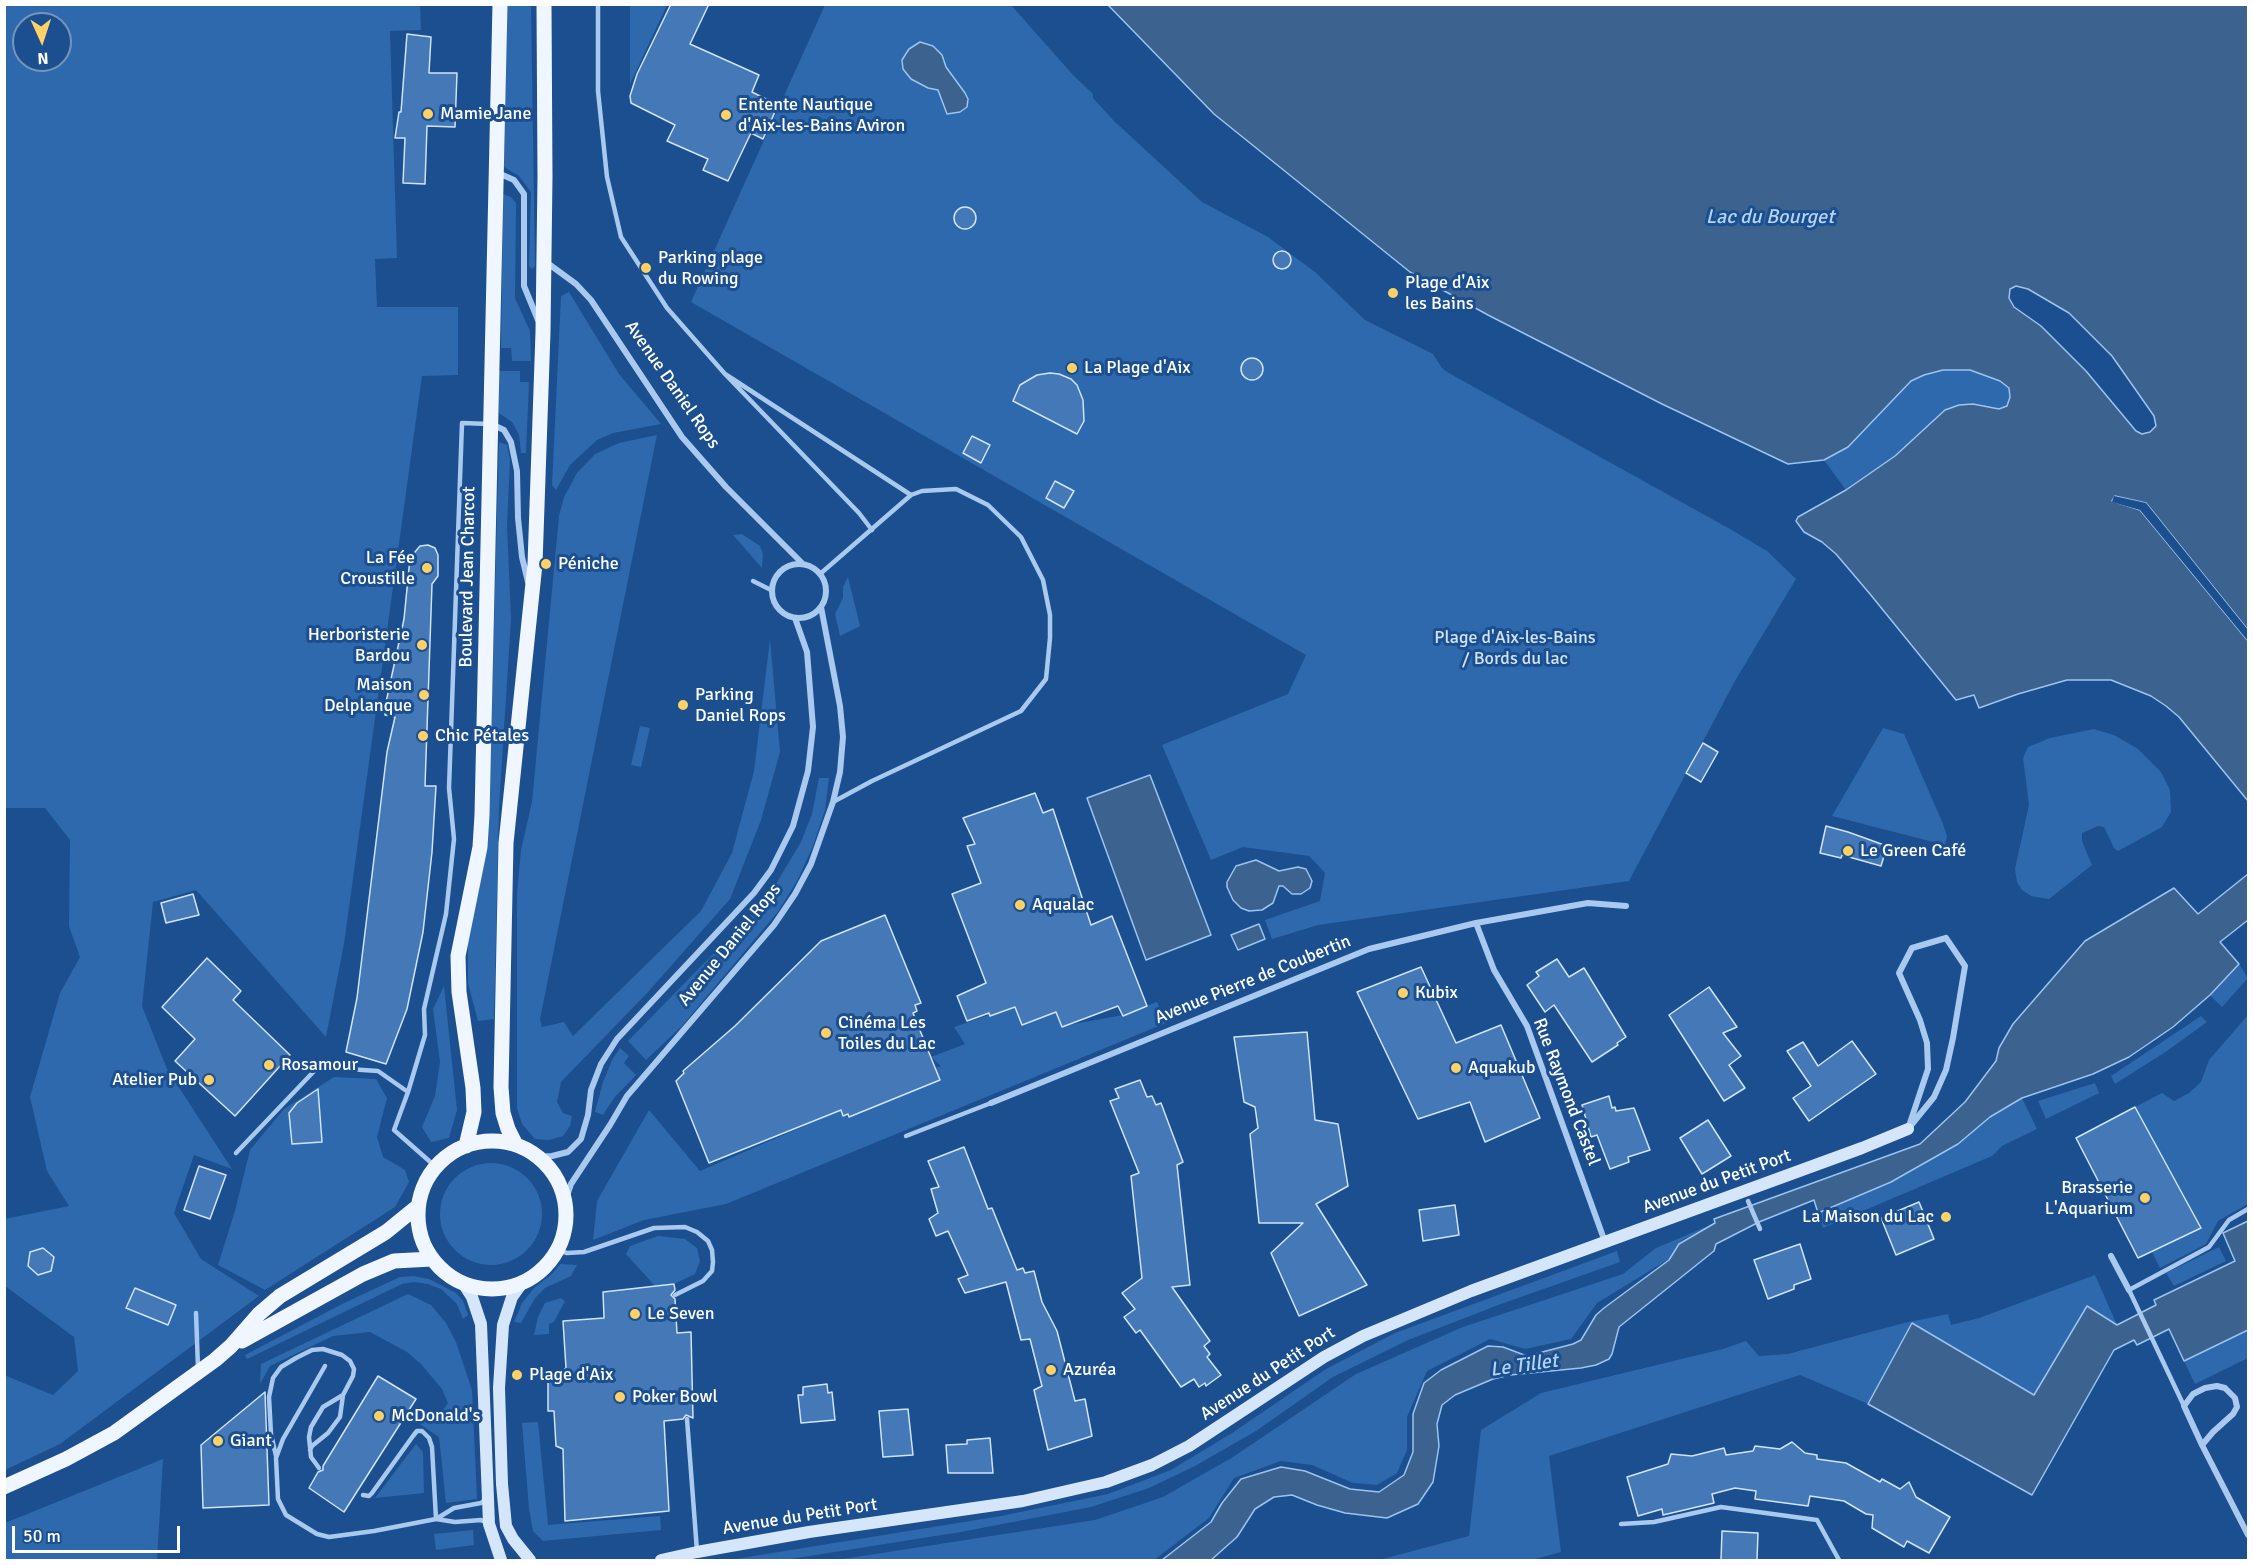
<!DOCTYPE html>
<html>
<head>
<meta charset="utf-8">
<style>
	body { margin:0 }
	#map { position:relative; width:2253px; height:1565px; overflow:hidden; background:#1b4f8f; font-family:Signika,sans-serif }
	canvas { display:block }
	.frame { position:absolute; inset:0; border:6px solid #fff; pointer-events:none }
	.north { position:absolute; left:12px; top:12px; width:60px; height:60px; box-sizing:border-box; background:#1b4f8f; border:2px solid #7695bc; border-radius:50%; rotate:177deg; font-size:16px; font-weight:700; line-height:24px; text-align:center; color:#fff }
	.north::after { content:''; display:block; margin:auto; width:21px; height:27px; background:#ffd166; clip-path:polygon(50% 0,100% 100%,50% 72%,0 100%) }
	.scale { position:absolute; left:12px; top:1526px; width:168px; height:27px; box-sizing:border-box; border:3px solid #fff; border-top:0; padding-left:8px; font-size:18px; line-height:21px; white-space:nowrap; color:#fff; -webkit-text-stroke:4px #1b4f8f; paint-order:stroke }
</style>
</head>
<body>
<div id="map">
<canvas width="2253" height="1565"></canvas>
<div class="frame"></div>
<div class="north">N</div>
<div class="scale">50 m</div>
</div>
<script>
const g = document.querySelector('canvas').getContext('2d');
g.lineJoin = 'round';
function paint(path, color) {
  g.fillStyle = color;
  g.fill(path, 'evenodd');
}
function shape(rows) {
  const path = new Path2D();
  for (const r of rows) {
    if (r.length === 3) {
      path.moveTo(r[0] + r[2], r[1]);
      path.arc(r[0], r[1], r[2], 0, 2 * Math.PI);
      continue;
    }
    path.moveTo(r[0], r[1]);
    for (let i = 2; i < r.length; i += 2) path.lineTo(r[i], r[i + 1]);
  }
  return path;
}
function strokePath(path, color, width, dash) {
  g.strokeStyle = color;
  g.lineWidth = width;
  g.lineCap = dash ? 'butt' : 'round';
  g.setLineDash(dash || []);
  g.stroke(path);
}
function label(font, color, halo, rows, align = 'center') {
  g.font = font + ' Signika,sans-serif';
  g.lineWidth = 6;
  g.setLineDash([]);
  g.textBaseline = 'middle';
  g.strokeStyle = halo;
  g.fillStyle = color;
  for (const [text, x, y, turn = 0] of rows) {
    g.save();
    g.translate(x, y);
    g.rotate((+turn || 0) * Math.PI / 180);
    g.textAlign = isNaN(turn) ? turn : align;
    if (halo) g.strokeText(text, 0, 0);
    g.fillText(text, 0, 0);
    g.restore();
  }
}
paint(shape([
	[5,5,420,5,421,30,390,31,397,258,375,259,377,307,458,307,458,375,422,376,344,944,326,1037,196,890,153,902,142,1006,167,1069,232,1169,194,1155,174,1213,201,1259,259,1296,60,1444,5,1470,4,1375,53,1395,78,1371,74,1337,5,1286,4,1219,69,1206,47,1171,30,1097,60,993,80,957,69,926,70,840,45,808,5,808],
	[24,24,60,24,60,60,24,60],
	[507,5,531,5,535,266,532,269,529,266,531,192,519,176,504,167],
	[630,5,667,5,630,84],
	[825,5,1011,5,1073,75,1093,94,1093,98,1114,121,1202,202,1268,237,1315,272,1365,320,1433,354,1442,368,1447,372,1730,529,1767,551,1796,579,1735,681,1629,881,1318,925,1272,939,1265,920,1320,901,1325,873,1309,856,1243,847,1211,860,1162,745,1288,694,1306,655,691,302],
	[503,194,511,197,516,203,515,298,530,331,531,361,512,361,511,348,501,348],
	[569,292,619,374,661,424,613,433,597,440,570,465,556,490,552,485,561,296],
	[1943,370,1970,370,2000,381,2009,388,2010,397,2007,406,1999,409,1973,404,1846,490,1824,460,1848,447,1911,381,1924,375],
	[499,371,520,371,520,382,529,382,526,453,521,453,519,435,512,422,499,413],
	[657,435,540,1019,542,1027,564,1022,573,1036,701,911,732,853,754,771,770,639,780,752,761,820,730,899,648,992,561,1082,557,1102,563,1113,572,1116,570,1126,563,1136,549,1140,535,1139,522,1124,517,1108,517,894,521,850,532,802,559,516,564,497,577,473,595,454,619,443],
	[499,442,507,445,510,459,507,526,511,619,499,808,494,1019,478,1021,468,983,468,942,488,840],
	[742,534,760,546,763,554,762,568,733,535],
	[848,577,860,626,840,636,835,614,843,598,843,587],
	[640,726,650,728,641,767,631,765],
	[1883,728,1904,734,1943,824,1947,836,1945,845,1832,816],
	[2094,729,2114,735,2138,749,2161,772,2170,790,2171,812,2162,827,2118,851,2114,848,2104,827,2098,826,2082,833,2082,841,2092,865,2049,899,2031,896,2022,890,2017,882,2015,869,2029,805,2023,758,2028,747,2050,738],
	[819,778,829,778,825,810,813,846,797,881,777,913,681,1027,646,1060,628,1041,750,916,777,882,801,842,812,814],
	[2239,964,2248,978,2222,1007,2210,995],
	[444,986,457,1110,449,1138,431,1142,422,1127,435,1096,440,1062,433,1009],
	[1157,1002,1166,1023,726,1204,644,1220,593,1240,597,1201,649,1110,700,1171,841,1110,843,1116,849,1117,939,1080,935,1068,941,1066,931,1057,965,1044,954,1027,1015,1006,1022,1025,1057,1012,1063,1026,1123,1015],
	[2248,1015,2248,1204,2218,1221,2206,1244,2160,1268,2152,1252,2201,1228,2135,1107,2162,1093,2174,1101,2189,1093,2201,1082,2209,1060],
	[2201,1016,2207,1022,2167,1051,2115,1084,2111,1076],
	[620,1048,629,1056,624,1063,636,1075,614,1098,603,1115,595,1112,603,1082,612,1060],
	[334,1077,376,1079,387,1098,377,1137,383,1157,405,1170,409,1182,395,1207,265,1290,218,1265,235,1211,250,1150,284,1109],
	[2095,1083,2099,1093,2046,1119,2038,1101],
	[2022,1098,2037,1129,2002,1146,1992,1156,1823,1228,1818,1213,1891,1182,1958,1144,1991,1117],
	[491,1214,51],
	[1715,1223,1681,1241,1669,1259,1597,1303,1571,1339,1525,1349,1490,1339,1427,1371,1407,1417,1407,1450,1397,1473,1377,1485,1353,1483,1312,1465,1281,1461,1234,1478,1209,1518,1154,1560,836,1560,1095,1520,1163,1497,1233,1457,1356,1374,1463,1327,1623,1274,1656,1248],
	[658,1236,685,1239,697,1248,700,1261,695,1274,674,1284,655,1286,626,1254,630,1246],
	[2219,1247,2226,1261,2174,1286,2166,1273],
	[1617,1251,1620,1262,1501,1304,1408,1340,1333,1377,1256,1431,1195,1466,1149,1488,1091,1507,961,1532,784,1560,729,1560,1001,1516,1108,1494,1171,1470,1232,1433,1326,1369,1395,1333],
	[560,1264,577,1265,571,1276,545,1288,535,1298,521,1323,514,1322,522,1303,534,1288,552,1274],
	[2095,1275,2117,1325,2087,1307,2034,1395,1912,1323,1868,1404,1800,1375,1549,1456,1561,1552,1531,1560,1379,1560,1469,1536,1481,1430,1541,1393,1723,1349,1746,1341,1759,1356,1788,1354,1904,1323,1948,1314,1951,1325,1979,1318],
	[414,1276,429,1279,456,1293,463,1301,468,1315,463,1319,457,1304,441,1289,428,1284,414,1282,402,1284,247,1359,245,1355,344,1303,400,1277],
	[408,1294,431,1305,446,1323,456,1342,472,1390,477,1499,446,1503,439,1437,415,1421,424,1410,438,1417,448,1403,442,1389,421,1364,407,1352,370,1332,333,1336,270,1366,260,1384,261,1364],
	[561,1298,565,1301,554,1322,549,1324,549,1334,534,1335,538,1317,545,1303],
	[2248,1330,2248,1358,2195,1384,2184,1361],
	[538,1422,548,1525,660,1516,661,1530,543,1541,533,1531,529,1509,522,1423],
	[416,1444,423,1452,424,1493,375,1498],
	[163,1459,157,1560,5,1560,5,1523],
	[473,1530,474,1545,436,1550,434,1534]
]), '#2e69ad');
const water = shape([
	[1108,5,2248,5,2248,630,2146,503,2115,496,2112,501,2140,510,2248,641,2248,801,2179,717,2166,706,2151,696,2111,680,2067,680,2018,694,1979,708,1974,695,1956,700,1870,594,1836,554,1822,542,1804,532,1796,521,1798,517,1846,490,1895,456,1945,410,1959,405,1973,404,1999,409,2007,406,2010,397,2009,388,2000,381,1970,370,1943,370,1924,375,1911,381,1848,447,1824,460,1788,464,1662,404,1488,315,1410,272,1214,114,1108,5],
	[2016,286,2028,289,2069,313,2112,356,2154,416,2156,426,2150,432,2142,434,2136,431,2086,371,2041,326,2014,307,2009,298,2010,289,2016,286],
	[920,42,933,46,942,55,946,67,965,93,968,99,967,107,960,112,947,114,938,90,928,88,911,79,903,69,902,60,909,49,920,42],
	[1150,775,1211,935,1146,960,1087,798,1150,775],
	[1256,860,1279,871,1298,867,1306,869,1312,881,1310,888,1301,894,1292,894,1283,886,1279,886,1273,903,1262,910,1249,911,1241,908,1233,900,1227,887,1227,882,1236,866,1256,860],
	[2248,874,2248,920,2220,942,2239,964,2210,995,2173,1027,2129,1057,2093,1074,2022,1098,1990,1117,1958,1144,1891,1182,1818,1213,1814,1200,1759,1222,1716,1244,1714,1251,1619,1327,1612,1354,1609,1359,1596,1365,1581,1368,1510,1375,1493,1379,1455,1395,1442,1405,1437,1424,1439,1446,1433,1482,1418,1504,1387,1518,1345,1513,1317,1505,1292,1495,1274,1497,1255,1509,1237,1537,1211,1560,1162,1560,1211,1522,1222,1503,1241,1479,1281,1467,1305,1471,1350,1489,1379,1492,1404,1475,1413,1452,1413,1414,1424,1383,1441,1370,1488,1346,1503,1347,1527,1356,1573,1344,1581,1340,1596,1315,1604,1308,1669,1260,1679,1244,1715,1223,1714,1219,1920,1144,1965,1102,1996,1061,1999,1048,2013,1024,2085,941,2174,888,2198,914,2248,874],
	[1259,924,1265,939,1238,950,1231,935,1259,924],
	[2248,1221,2248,1330,2184,1361,2169,1329,2137,1345,2134,1340,2114,1350,2032,1495,1868,1404,1912,1323,2034,1395,2087,1306,2117,1325,2156,1305,2154,1300,2235,1261,2223,1233,2248,1221]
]);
paint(water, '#3c6290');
strokePath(water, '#9cc4f0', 1.5);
paint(shape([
	[2114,496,2146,503,2248,630,2248,633,2144,505,2116,500,2143,508,2248,636,2248,641,2140,510,2112,502]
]), '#1b4f8f');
const building = shape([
	[671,4,709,4,690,44,759,75,752,92,778,105,763,139,751,133,728,181,703,170,708,159,667,141,675,125,631,103,630,96,637,74,671,4],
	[407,34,431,37,429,73,457,73,455,127,427,126,425,184,403,183,405,138,395,138,399,112,401,112,407,34],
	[965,218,11],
	[1282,260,9],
	[1252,369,11],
	[1050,373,1059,374,1071,379,1077,385,1083,400,1084,421,1077,434,1013,401,1020,385,1037,375,1050,373],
	[972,436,990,445,981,463,963,453,972,436],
	[1055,481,1074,491,1064,508,1046,498,1055,481],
	[428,545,435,548,438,555,438,576,432,584,425,786,436,786,432,852,423,932,407,1009,386,1064,346,1052,357,998,387,752,395,717,385,715,385,707,404,619,410,558,420,546,428,545],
	[1703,743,1718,752,1701,782,1686,773,1703,743],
	[1035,793,1043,813,1053,809,1091,925,1112,916,1147,1006,1123,1016,1118,1006,1062,1027,1056,1012,1022,1025,1015,1007,990,1016,989,1013,967,1021,957,996,986,983,952,894,981,883,967,846,975,844,963,818,1035,793],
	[1826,826,1848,832,1887,846,1881,866,1842,855,1841,858,1820,853,1826,826],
	[193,894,199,915,166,923,161,903,193,894],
	[885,915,921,1003,915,1005,917,1011,913,1013,940,1080,849,1117,848,1114,843,1116,841,1110,709,1163,676,1081,684,1073,683,1071,735,1026,821,941,885,915],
	[207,958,241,991,233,1000,290,1055,235,1116,175,1061,195,1039,162,1007,207,958],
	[1557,959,1569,977,1584,968,1626,1037,1617,1043,1618,1045,1592,1062,1554,1005,1545,1012,1527,985,1539,976,1536,972,1557,959],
	[1421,967,1456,1043,1501,1025,1540,1118,1485,1142,1470,1102,1418,1119,1357,992,1421,967],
	[1709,987,1737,1027,1723,1033,1741,1056,1729,1065,1745,1088,1724,1101,1669,1015,1709,987],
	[1307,1032,1315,1120,1338,1124,1348,1186,1316,1204,1367,1285,1299,1316,1271,1253,1303,1223,1259,1223,1250,1134,1258,1128,1255,1107,1244,1102,1234,1037,1307,1032],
	[1852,1041,1876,1074,1809,1121,1793,1098,1811,1086,1787,1051,1803,1042,1818,1066,1852,1041],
	[1140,1080,1147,1097,1152,1096,1156,1105,1161,1103,1183,1162,1177,1165,1190,1285,1172,1287,1210,1341,1204,1346,1210,1354,1207,1357,1221,1375,1206,1386,1205,1383,1199,1387,1194,1379,1181,1387,1140,1330,1136,1333,1124,1317,1135,1309,1122,1293,1142,1278,1131,1176,1139,1173,1110,1101,1119,1098,1115,1089,1140,1080],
	[318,1089,322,1142,292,1144,289,1113,297,1103,318,1089],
	[1609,1096,1612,1108,1615,1107,1616,1111,1634,1108,1650,1150,1628,1157,1629,1162,1610,1169,1597,1135,1591,1137,1582,1105,1609,1096],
	[2135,1107,2201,1228,2138,1258,2076,1138,2135,1107],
	[1708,1120,1731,1156,1702,1174,1680,1138,1708,1120],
	[964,1147,988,1209,992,1208,1017,1270,1023,1268,1025,1273,1034,1271,1042,1302,1057,1331,1075,1401,1085,1399,1092,1436,1048,1450,1034,1390,1042,1386,1030,1339,1021,1340,1006,1282,965,1293,958,1279,968,1275,948,1231,936,1236,929,1219,938,1213,931,1189,939,1187,928,1161,964,1147],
	[199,1166,226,1175,210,1219,184,1210,199,1166],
	[1919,1202,1934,1239,1896,1255,1881,1218,1919,1202],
	[1455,1205,1459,1235,1423,1241,1419,1210,1455,1205],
	[1800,1244,1811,1279,1794,1285,1794,1289,1768,1299,1754,1260,1800,1244],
	[43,1248,54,1257,51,1271,38,1275,28,1266,30,1252,43,1248],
	[674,1284,675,1290,671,1295,675,1299,677,1333,691,1332,693,1418,686,1415,683,1419,664,1421,669,1511,565,1521,563,1449,556,1446,554,1411,548,1411,548,1383,566,1368,563,1321,604,1318,603,1292,674,1284],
	[135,1288,176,1305,168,1325,126,1308,135,1288],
	[378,1376,416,1399,344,1512,309,1488,318,1472,323,1470,323,1466,378,1376],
	[827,1384,828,1393,832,1392,835,1420,801,1423,798,1395,803,1395,803,1387,827,1384],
	[265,1392,269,1505,203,1508,201,1445,265,1392],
	[908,1409,913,1455,883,1457,879,1411,908,1409],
	[990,1438,993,1473,948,1473,946,1445,967,1444,967,1440,990,1438],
	[1792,1442,1805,1453,1817,1455,1817,1459,1846,1463,1880,1482,1882,1479,1900,1489,1909,1482,1916,1497,1950,1517,1929,1553,1907,1541,1904,1547,1872,1528,1873,1515,1866,1514,1844,1501,1810,1496,1808,1506,1755,1499,1756,1491,1735,1488,1712,1494,1714,1503,1663,1515,1662,1509,1638,1516,1627,1477,1668,1464,1671,1454,1692,1456,1724,1448,1726,1455,1753,1451,1755,1446,1780,1449,1792,1442],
	[1722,1531,1758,1533,1757,1560,1721,1560,1722,1531]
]);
paint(building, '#4478b7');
strokePath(building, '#cfe3fa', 1.5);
strokePath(shape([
	[598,4,598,91,607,177,621,237,667,308,725,374],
	[872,530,859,513,725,374,911,495],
	[820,574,911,495,922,491,956,489,988,505,1021,537,1043,580,1050,615,1050,638,1046,679,1021,711,872,781,833,802],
	[753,581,771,590],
	[408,1092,425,1035,424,1009,446,914,454,839,449,788,462,423,489,424],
	[906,1136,991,1103],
	[236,1153,318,1067,378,1071,408,1092,394,1130,436,1167],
	[1748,1201,1760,1229],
	[557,1250,567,1253,584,1252,654,1228,685,1227,697,1232,708,1241,712,1250,713,1262,712,1271,703,1281,675,1295],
	[196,1313,198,1368],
	[325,1366,283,1439,276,1458,278,1499,286,1515,317,1534,329,1537,374,1531,436,1519,454,1508,481,1503,486,1499],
	[2184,1406,2129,1290,2209,1247,2229,1220,2248,1209],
	[687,1419,697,1551],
	[310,1450,312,1446,328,1433,340,1417,343,1395],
	[276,1456,271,1434,269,1397,273,1378,281,1367,296,1358,312,1350,323,1349,342,1355,350,1361,354,1369,353,1376,343,1395,323,1407,311,1427,309,1437,311,1457,319,1468],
	[363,1495,369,1496,372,1493,413,1436,417,1431,422,1431,429,1438,432,1447,436,1519],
	[436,1519,455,1522,481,1520,487,1523],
	[1621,1524,1654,1522,1721,1507,1817,1520,1839,1560]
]), '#a9c9ee', 4.5);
strokePath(shape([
	[498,173,514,180,524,194,524,286,538,320],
	[546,262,576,284,591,300,682,437,726,487,803,564],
	[491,424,504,430,511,442,517,471,518,518,522,557,528,582],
	[799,591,27],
	[1476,923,1494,970,1527,1026,1605,1242],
	[1946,938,1965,966,1953,1038,1946,1070,1934,1097,1908,1129,1928,1069,1927,1043,1920,1020,1899,973,1912,948,1946,938],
	[991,1103,1369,949,1476,923,1588,903,1626,906],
	[537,1157,552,1156,568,1152,581,1139,588,1115,591,1090,601,1064,617,1039,754,893,771,870,793,826,808,771,813,727,807,652,795,618],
	[565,1202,571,1184,610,1125,627,1096,774,925,795,894,811,864,833,802,840,772,843,737,840,706,821,607],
	[2111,1256,2129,1290],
	[2202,1445,2213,1432,2233,1414,2237,1407,2235,1398,2225,1388,2217,1386,2205,1388,2193,1394,2184,1406,2202,1445,2248,1535]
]), '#a9c9ee', 6);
strokePath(shape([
	[463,1283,472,1297,481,1324,489,1524,501,1560],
	[522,1283,512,1297,503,1325,499,1388,502,1484,506,1526,513,1539,530,1560],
	[661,1560,697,1552,809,1532,1023,1501,1106,1482,1152,1465,1189,1446,1324,1357,1363,1336,1471,1291,1862,1148,1908,1129]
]), '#d6e6fa', 12);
strokePath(shape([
	[492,1215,74],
	[516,1145,508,1129,503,1113,501,1087,506,843,535,564,543,332,545,177,544,4],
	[466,1146,474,1112,473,1088,459,992,458,956,480,847,482,815,500,4],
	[242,1341,363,1274,394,1261,432,1259],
	[4,1487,66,1459,114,1433,215,1360,231,1346,259,1314,280,1296,386,1232,418,1206]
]), '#f0f6ff', 15);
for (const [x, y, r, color] of [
	[428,114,6,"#ffd166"],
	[726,115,6,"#ffd166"],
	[646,268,6,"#ffd166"],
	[1393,293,6,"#ffd166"],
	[1072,368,6,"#ffd166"],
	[546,564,6,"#ffd166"],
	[427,568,6,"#ffd166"],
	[422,645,6,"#ffd166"],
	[424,695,6,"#ffd166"],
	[683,705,6,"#ffd166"],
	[423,736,6,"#ffd166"],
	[1848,851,6,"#ffd166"],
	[1020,905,6,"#ffd166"],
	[1403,993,6,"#ffd166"],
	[826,1033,6,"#ffd166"],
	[269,1065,6,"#ffd166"],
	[1456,1068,6,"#ffd166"],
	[209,1080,6,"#ffd166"],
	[2145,1198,6,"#ffd166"],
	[1946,1217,6,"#ffd166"],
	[635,1314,6,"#ffd166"],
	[1051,1370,6,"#ffd166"],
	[517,1375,6,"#ffd166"],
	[620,1397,6,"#ffd166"],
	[379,1416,6,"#ffd166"],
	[218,1441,6,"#ffd166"]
]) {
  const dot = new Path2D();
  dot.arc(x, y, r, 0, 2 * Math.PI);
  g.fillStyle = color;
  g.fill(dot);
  strokePath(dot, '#1b4f8f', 2);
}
label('18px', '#fff', '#1b4f8f', [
	["Entente Nautique",738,105],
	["d'Aix-les-Bains Aviron",738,126],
	["Mamie Jane",440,114],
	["Parking plage",658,258],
	["du Rowing",658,279],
	["Plage d'Aix",1405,283],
	["les Bains",1405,304],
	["La Plage d'Aix",1084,368],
	["La Fée",415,558,"right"],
	["Croustille",415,579,"right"],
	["Péniche",558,564],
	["Herboristerie",410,635,"right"],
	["Bardou",410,656,"right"],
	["Maison",412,685,"right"],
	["Delplanque",412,706,"right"],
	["Parking",695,695],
	["Daniel Rops",695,716],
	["Chic Pétales",435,736],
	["Le Green Café",1860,851],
	["Aqualac",1032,905],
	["Kubix",1415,993],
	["Cinéma Les",838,1023],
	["Toiles du Lac",838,1044],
	["Rosamour",281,1065],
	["Aquakub",1468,1068],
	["Atelier Pub",197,1080,"right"],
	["Brasserie",2133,1188,"right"],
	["L'Aquarium",2133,1209,"right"],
	["La Maison du Lac",1934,1217,"right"],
	["Le Seven",647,1314],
	["Azuréa",1063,1370],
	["Plage d'Aix",529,1375],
	["Poker Bowl",632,1397],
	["McDonald's",391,1416],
	["Giant",230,1441]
], 'left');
label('18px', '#fff', '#1b4f8f', [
	["Avenue Daniel Rops",672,385,55],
	["Boulevard Jean Charcot",468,577,-89],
	["Avenue Daniel Rops",730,945,-51],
	["Avenue Pierre de Coubertin",1253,980,-22],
	["Rue Raymond Castel",1566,1092,69],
	["Avenue du Petit Port",1717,1182,-20],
	["Avenue du Petit Port",1268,1374,-33],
	["Avenue du Petit Port",800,1517,-9]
]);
label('18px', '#cfe3fa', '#1b4f8f', [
	["Plage d'Aix-les-Bains",1515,638],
	["/ Bords du lac",1515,659]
]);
label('italic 20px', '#b5d3f5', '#1b4f8f', [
	["Lac du Bourget",1770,218],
	["Le Tillet",1524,1366,-8]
]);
</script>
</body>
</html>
